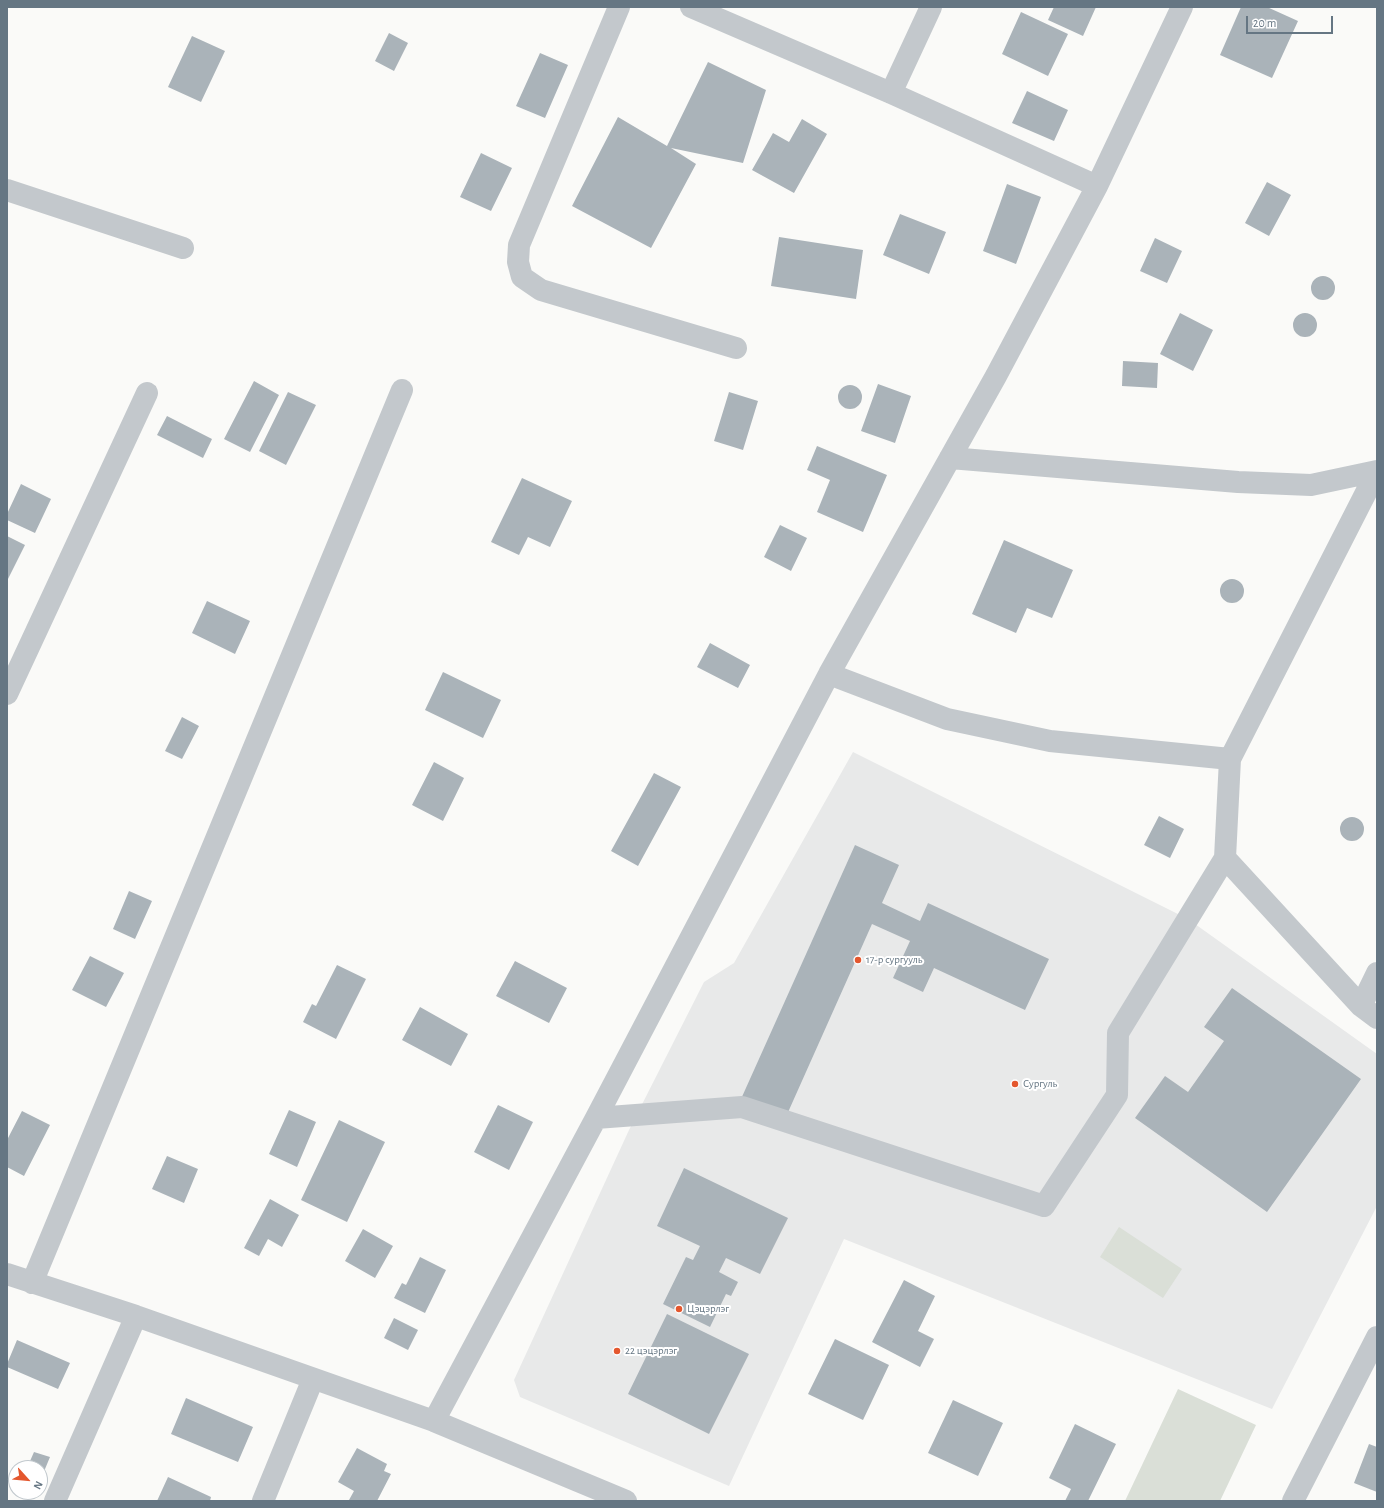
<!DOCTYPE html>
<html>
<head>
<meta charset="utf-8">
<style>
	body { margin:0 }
	#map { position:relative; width:1384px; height:1508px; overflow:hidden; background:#fafaf8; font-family:"Alegreya Sans",sans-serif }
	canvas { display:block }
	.frame { position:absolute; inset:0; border:8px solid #657683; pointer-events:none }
	.north { position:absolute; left:8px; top:1460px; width:40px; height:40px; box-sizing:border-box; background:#fff; border:1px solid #c1c8cd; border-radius:50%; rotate:117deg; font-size:11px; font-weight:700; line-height:16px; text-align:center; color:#657683 }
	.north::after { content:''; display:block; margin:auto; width:14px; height:18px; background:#e4572e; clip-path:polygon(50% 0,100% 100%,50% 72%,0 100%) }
	.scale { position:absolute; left:1246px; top:16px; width:87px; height:18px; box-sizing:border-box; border:2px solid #657683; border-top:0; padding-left:5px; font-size:12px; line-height:14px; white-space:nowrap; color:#657683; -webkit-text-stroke:3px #fff; paint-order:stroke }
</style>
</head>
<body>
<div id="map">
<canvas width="1384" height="1508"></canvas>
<div class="frame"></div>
<div class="north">N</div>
<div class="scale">20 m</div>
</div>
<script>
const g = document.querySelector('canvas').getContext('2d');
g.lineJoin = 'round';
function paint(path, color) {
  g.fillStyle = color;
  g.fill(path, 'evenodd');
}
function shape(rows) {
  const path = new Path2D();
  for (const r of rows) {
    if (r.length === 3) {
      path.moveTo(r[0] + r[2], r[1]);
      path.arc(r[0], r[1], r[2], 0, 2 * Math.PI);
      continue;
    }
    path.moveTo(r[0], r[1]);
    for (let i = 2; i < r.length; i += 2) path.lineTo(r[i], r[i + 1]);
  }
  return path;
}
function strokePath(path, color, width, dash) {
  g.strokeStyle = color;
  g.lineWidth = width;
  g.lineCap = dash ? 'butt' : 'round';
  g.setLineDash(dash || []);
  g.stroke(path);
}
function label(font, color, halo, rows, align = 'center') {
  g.font = font + ' "Alegreya Sans",sans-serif';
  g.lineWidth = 4;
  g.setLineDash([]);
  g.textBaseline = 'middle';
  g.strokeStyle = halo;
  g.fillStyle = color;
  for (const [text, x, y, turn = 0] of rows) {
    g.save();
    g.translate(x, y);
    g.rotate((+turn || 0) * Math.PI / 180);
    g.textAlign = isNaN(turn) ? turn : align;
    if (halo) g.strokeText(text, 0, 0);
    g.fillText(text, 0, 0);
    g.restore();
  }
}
paint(shape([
	[853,752,1188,919,1377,1054,1377,1206,1272,1409,844,1239,729,1486,520,1397,514,1380,629,1130,704,982,734,963]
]), '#e8e9e9');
paint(shape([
	[1119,1227,1182,1269,1163,1298,1100,1257],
	[1178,1389,1256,1425,1220,1501,1125,1501]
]), '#dadfd7');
paint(shape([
	[1054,7,1096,7,1083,36,1048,20],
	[1241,7,1267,7,1298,21,1272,78,1220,55],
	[1021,12,1068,34,1048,76,1002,54],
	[389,33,408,43,394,71,375,61],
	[192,36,225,51,201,102,168,87],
	[540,53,568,65,545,118,516,106],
	[708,62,766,90,743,163,671,148,696,164,651,248,572,206,618,117,667,146],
	[1027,91,1068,110,1054,141,1012,123],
	[802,119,827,134,794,193,752,170,773,133,789,142],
	[481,153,512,168,491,211,460,197],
	[1267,182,1291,195,1269,236,1245,223],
	[1007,184,1041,197,1016,264,983,251],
	[900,214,946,232,929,274,883,255],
	[779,237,863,250,856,299,771,286],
	[1155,238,1182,251,1167,283,1140,271],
	[1323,288,12],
	[1180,313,1213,330,1193,371,1160,354],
	[1305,325,12],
	[1123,361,1158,363,1157,388,1122,386],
	[254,381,279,395,250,452,224,439],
	[878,384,911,396,895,443,861,431],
	[850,397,12],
	[288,392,316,405,286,465,259,451],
	[729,392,758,401,743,450,714,441],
	[167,416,212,439,203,458,157,435],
	[817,446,887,475,863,532,817,512,830,480,807,470],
	[522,478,572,501,550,547,528,537,519,555,491,542],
	[21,484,51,499,35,533,7,520,7,514],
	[780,525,807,538,791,571,764,557],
	[7,536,25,545,7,581],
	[1004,540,1073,570,1052,618,1027,608,1016,633,972,614],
	[1232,591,12],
	[207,601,250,621,235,654,192,633],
	[710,643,750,665,738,688,697,667],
	[443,672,501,700,483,738,425,710],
	[182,717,199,726,182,759,165,751],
	[434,762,464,778,443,821,412,805],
	[654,773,681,787,638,866,611,851],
	[1159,816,1184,829,1170,858,1144,845],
	[1352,829,12],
	[855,845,899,865,882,903,920,921,928,903,1049,959,1025,1010,934,968,923,992,893,978,910,941,872,924,785,1119,741,1099],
	[129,891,152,901,135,939,113,929],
	[90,956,124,973,106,1007,72,990],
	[515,961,567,988,549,1023,496,996],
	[337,965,366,979,336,1039,303,1022,312,1004,316,1006],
	[1232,988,1361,1079,1267,1212,1135,1118,1165,1076,1188,1092,1224,1041,1204,1027],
	[420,1007,468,1034,451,1066,402,1040],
	[498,1105,533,1122,509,1170,474,1152],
	[289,1110,316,1122,297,1167,269,1154],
	[22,1111,50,1125,24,1176,7,1167,7,1140],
	[339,1120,385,1142,347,1222,301,1200],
	[167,1156,198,1169,184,1203,152,1189],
	[684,1168,788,1218,760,1274,726,1258,719,1272,738,1282,731,1296,726,1294,710,1327,663,1304,686,1257,693,1260,700,1246,657,1226],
	[270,1199,299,1215,282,1247,268,1239,259,1256,244,1248],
	[363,1229,393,1246,375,1278,345,1261],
	[420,1257,446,1270,425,1313,394,1298,402,1283,406,1285],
	[904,1280,935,1296,918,1331,934,1339,920,1367,872,1342],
	[667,1314,749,1354,709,1434,628,1394],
	[394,1318,418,1330,408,1350,384,1338],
	[835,1339,889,1365,863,1420,808,1394],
	[17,1340,70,1363,58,1389,7,1367,7,1364],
	[186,1398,253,1427,238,1462,171,1434],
	[953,1400,1003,1423,978,1476,928,1453],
	[1075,1424,1116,1444,1088,1501,1065,1501,1071,1489,1049,1478],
	[1369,1444,1377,1447,1377,1492,1354,1483],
	[357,1448,387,1464,384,1471,391,1474,377,1501,351,1501,349,1500,354,1491,338,1482],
	[34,1452,50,1457,40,1481,40,1468,27,1468],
	[168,1477,211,1497,210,1501,157,1501],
	[14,1492,35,1492,32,1499]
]), '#aab3b9');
strokePath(shape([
	[619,7,519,245,518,262,522,277,541,290,736,348],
	[691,7,891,93,1097,186],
	[891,93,931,7],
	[7,190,183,248],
	[950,458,1238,482,1311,485,1377,471],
	[829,674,947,719,1050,741,1230,759,1225,858,1361,1006,1377,1018],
	[7,694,147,393],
	[1230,759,1377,471],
	[1361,1006,1377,973],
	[596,1118,742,1107,1044,1206,1117,1095,1118,1033,1225,858],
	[7,1274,136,1316,434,1421,626,1501],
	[32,1283,402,390],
	[434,1421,596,1118,829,674,996,376,1097,186,1182,7],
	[55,1501,136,1316],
	[263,1501,313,1379],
	[1293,1501,1377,1337]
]), '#c3c8cc', 22);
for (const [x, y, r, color] of [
	[858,960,4,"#e4572e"],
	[1015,1084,4,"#e4572e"],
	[679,1309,4,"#e4572e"],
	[617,1351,4,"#e4572e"]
]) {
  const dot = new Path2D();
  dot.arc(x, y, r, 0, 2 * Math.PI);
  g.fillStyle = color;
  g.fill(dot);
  strokePath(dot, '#fff', 1.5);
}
label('11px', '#657683', '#fff', [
	["17-р сургууль",866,960],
	["Сургуль",1023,1084],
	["Цэцэрлэг",687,1309],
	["22 цэцэрлэг",625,1351]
], 'left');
</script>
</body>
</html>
